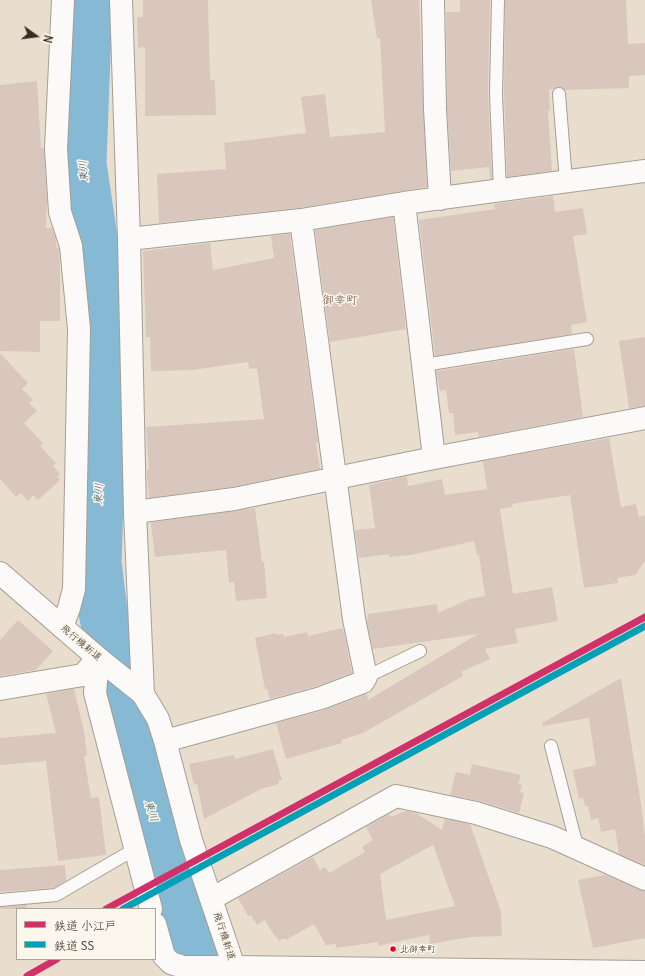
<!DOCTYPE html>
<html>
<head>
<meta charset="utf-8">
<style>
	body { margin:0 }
	#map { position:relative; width:645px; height:976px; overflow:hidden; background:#e9dece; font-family:Delius,"Klee One",sans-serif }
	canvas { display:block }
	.legend { position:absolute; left:16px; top:908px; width:140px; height:52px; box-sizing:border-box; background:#fbf7ec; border:1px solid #aea59a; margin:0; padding:5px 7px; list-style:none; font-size:12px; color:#3b2a1e }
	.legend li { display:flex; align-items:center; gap:8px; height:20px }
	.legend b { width:20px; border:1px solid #aea59a }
	.north { position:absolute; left:16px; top:16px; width:40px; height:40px; -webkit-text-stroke:3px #fbf7ec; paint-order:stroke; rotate:104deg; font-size:11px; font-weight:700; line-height:16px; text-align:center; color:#3b2a1e }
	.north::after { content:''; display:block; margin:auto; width:14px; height:18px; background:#3b2a1e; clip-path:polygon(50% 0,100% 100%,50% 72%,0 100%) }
</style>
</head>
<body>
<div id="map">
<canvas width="645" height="976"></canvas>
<ul class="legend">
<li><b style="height:5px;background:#d13169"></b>鉄道 小江戸</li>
<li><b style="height:5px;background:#03a0b7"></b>鉄道 SS</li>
</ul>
<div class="north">N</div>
</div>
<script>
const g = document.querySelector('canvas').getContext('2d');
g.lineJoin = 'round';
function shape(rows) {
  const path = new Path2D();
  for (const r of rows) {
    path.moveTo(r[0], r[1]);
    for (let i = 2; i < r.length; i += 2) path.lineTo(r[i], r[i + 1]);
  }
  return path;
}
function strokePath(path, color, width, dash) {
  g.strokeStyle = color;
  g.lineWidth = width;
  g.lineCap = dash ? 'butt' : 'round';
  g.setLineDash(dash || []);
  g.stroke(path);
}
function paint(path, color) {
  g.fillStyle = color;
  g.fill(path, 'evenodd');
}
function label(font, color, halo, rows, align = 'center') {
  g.font = font + ' Delius,"Klee One",sans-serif';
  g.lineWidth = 3;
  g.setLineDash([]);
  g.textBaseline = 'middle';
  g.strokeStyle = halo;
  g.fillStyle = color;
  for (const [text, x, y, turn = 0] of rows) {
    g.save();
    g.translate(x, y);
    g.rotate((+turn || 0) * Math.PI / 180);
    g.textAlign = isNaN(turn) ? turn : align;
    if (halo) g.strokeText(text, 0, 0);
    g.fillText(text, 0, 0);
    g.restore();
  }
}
strokePath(shape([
	[92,0,87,26,82,164,97,265,102,413,97,562,103,612,127,730,200,976]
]), '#86b9d3', 49);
paint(shape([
	[143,0,208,0,210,80,215,80,216,115,145,116,145,47,138,48,137,17,143,17],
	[371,0,419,0,427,187,299,208,159,223,157,174,226,169,224,143,306,133,301,97,325,94,330,137,385,132,380,38,377,38],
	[460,0,490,0,488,94,492,179,490,179,489,167,451,171,447,109,446,12,460,12],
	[505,0,626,0,628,44,645,43,645,75,629,76,629,88,565,90,559,87,549,90,550,110,548,111,552,171,507,177,504,94],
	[37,81,41,148,44,148,47,200,46,228,52,228,56,239,56,246,59,249,60,267,60,321,40,321,40,352,0,351,0,85],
	[553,196,555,212,583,208,587,234,573,236,587,322,571,325,572,334,435,356,419,220,495,209,494,204],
	[393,217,406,329,330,342,315,230],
	[290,234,318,442,316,443,320,469,232,487,149,498,147,476,147,470,149,469,146,427,264,419,257,368,249,369,248,362,192,370,151,371,150,337,146,337,143,251,210,243,213,270,274,258,271,236],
	[645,337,645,406,629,408,619,341],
	[574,349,583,417,479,437,478,432,455,435,453,413,449,413,446,390,440,391,436,371],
	[0,353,28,383,22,389,33,400,29,403,37,411,24,423,43,443,40,446,56,463,53,466,60,474,57,477,60,480,38,500,33,495,28,501,21,493,16,497,0,479],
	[609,438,621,507,636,504,639,517,645,515,645,561,635,575,617,578,618,583,584,588,570,495,512,504,513,507,500,509,513,594,552,587,558,621,515,629,518,643,485,649,490,659,461,672,463,676,363,733,341,740,342,743,286,759,276,723,324,710,367,694,368,700,478,634,373,649,367,622,368,614,437,604,438,613,469,599,485,596,479,555,477,555,474,541,411,555,389,557,389,554,359,558,355,530,375,528,369,485,407,476,408,486,442,479,445,495,487,489,483,461],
	[255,508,262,562,264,562,267,598,236,601,234,582,229,583,226,550,155,557,151,523,153,522],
	[18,620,53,651,36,670,0,676,0,640],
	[343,628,352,673,317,686,270,699,267,689,265,689,255,638,276,633,276,635,283,634,284,637,307,632,308,636],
	[621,678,641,804,645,836,645,865,619,854,615,829,601,832,598,818,591,820,588,806,585,806,583,798,579,799,573,770,596,765,589,718,543,726,542,723],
	[74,689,84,731,87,755,84,756,91,798,99,797,106,855,58,861,46,761,0,765,0,738,56,733,46,694],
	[273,749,282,780,278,781,279,784,261,789,204,819,197,784,194,785,189,764,234,755,235,759],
	[472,764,521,775,518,784,522,785,520,792,524,793,519,813,480,801,450,795,456,772,470,775],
	[406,811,416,813,442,830,445,819,470,824,501,912,502,936,470,937,430,944,429,935,378,946,378,942,336,948,336,944,326,945,314,924,286,940,284,938,279,941,276,936,275,937,265,920,257,925,251,915,248,916,238,898,313,857,320,870,325,867,329,873,365,852,362,847,373,840,366,827,389,814,390,817],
	[433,845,455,906,386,920,380,874],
	[65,865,66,881,54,888,0,892,0,870],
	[605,875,645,891,645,938,593,948,578,880],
	[26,905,27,909,0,909,0,907]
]), '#d9c7be');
const lane = shape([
	[498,0,496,94,500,191],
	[559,94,566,181],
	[424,365,587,339],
	[366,677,420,651],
	[551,746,578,850],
	[0,900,56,895,135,849]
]);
const street = shape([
	[121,0,129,239,135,512,143,694,158,719,165,741,191,840,234,967,235,976],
	[433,0,435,109,440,199],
	[404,203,434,458],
	[129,239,301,220,404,203,645,171],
	[135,512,234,499,434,458,645,418],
	[62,627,69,608,74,589,79,329,71,246,60,212,56,149,63,0],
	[98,658,95,693,151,909],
	[0,689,83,675,98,658],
	[165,741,321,698,363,682,366,677,354,619,301,220],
	[211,899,396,796,476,813,552,837,645,879],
	[155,924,164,956,171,963,183,967,234,967]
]);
const secondary = shape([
	[0,573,98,658,143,694],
	[234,967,645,972]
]);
strokePath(lane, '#a69e94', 14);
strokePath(street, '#a69e94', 24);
strokePath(secondary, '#a69e94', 24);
strokePath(lane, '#fcfaf8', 12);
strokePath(street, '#fcfaf8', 22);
strokePath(secondary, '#fcfaf8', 22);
strokePath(shape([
	[106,909,645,617],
	[27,976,57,959]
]), '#d13169', 7);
strokePath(shape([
	[123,909,645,626]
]), '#03a0b7', 7);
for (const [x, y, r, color] of [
	[393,949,3.5,"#e4002b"]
]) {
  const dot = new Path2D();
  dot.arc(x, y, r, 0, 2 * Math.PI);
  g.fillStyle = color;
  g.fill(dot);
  strokePath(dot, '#fbf7ec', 1.5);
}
label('9px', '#3b2a1e', '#fbf7ec', [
	["北御幸町",400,949]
], 'left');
label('10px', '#3b2a1e', '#fbf7ec', [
	["飛行機新道",81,643,40],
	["飛行機新道",224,936,72]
]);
label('italic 11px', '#47565e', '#fbf7ec', [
	["東川",84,171,-95],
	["東川",99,494,-88],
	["東川",151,811,73]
]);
label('12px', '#78564b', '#fbf7ec', [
	["御幸町",340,301]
]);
</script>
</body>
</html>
